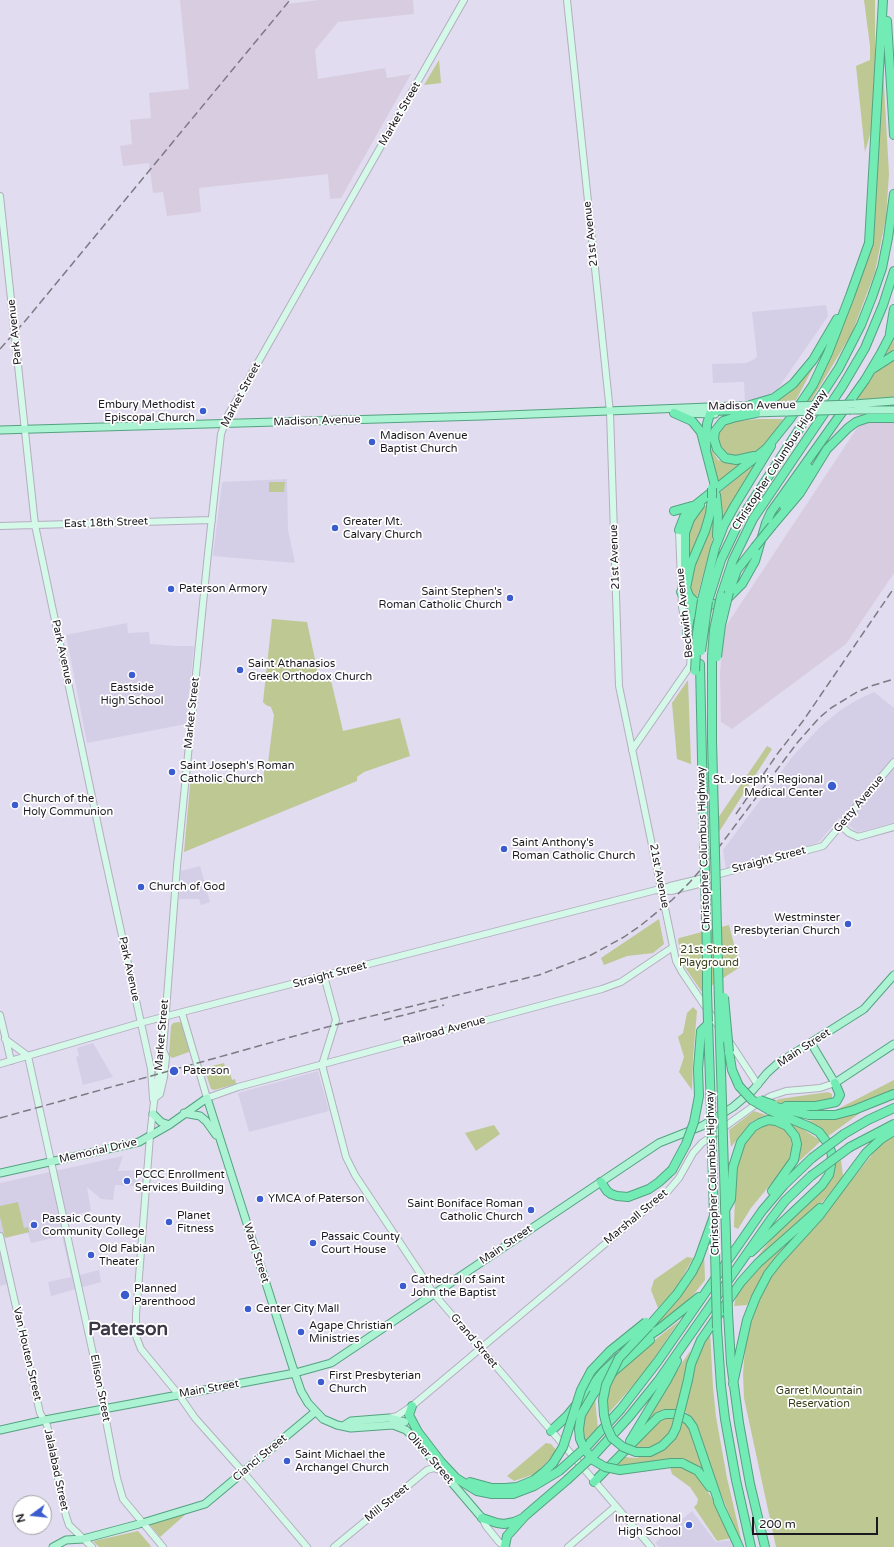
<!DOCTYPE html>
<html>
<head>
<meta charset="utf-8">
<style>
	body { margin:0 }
	#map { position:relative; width:894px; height:1547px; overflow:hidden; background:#e1dcef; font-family:"Varela Round",sans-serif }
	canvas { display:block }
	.north { position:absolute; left:12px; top:1495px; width:40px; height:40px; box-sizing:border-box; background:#fff; border:1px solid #a4a3a5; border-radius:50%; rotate:255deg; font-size:11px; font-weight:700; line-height:16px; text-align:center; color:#1b191f }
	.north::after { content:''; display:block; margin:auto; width:14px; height:18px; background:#3b5cce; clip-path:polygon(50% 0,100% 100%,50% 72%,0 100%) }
	.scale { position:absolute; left:752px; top:1517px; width:126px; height:18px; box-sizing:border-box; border:2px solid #1b191f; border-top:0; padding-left:5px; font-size:12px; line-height:14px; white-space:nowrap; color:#1b191f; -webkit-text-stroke:3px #fff; paint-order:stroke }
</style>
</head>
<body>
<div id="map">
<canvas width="894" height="1547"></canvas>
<div class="north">N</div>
<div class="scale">200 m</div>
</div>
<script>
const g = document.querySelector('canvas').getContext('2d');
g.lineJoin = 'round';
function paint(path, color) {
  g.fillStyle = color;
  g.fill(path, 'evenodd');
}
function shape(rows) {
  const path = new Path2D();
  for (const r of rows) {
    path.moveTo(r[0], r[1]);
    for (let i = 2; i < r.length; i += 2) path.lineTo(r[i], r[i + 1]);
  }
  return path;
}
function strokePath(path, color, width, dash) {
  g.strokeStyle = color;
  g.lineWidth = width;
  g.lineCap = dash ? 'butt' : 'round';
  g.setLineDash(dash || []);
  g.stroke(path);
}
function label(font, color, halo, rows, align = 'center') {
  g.font = font + ' "Varela Round",sans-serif';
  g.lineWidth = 3.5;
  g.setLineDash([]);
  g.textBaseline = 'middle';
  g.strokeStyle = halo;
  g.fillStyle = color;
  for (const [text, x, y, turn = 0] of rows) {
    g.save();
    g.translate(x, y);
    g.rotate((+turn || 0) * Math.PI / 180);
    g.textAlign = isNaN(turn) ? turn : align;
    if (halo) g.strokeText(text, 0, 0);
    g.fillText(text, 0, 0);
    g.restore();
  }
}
paint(shape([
	[180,0,290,0,287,4,319,0,413,0,414,14,338,22,315,50,318,79,385,68,387,78,411,74,341,198,330,199,328,174,199,188,201,212,167,216,163,192,153,193,149,163,123,166,120,146,132,144,130,120,151,118,149,93,189,89],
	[863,419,894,420,894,573,846,644,732,729,721,722,720,674,724,629]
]), '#d8cce0');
paint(shape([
	[826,305,828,316,777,390,767,396,745,401,744,382,713,383,712,364,746,363,755,359,757,356,752,312],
	[287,479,288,530,295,563,213,556,222,482],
	[127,623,128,633,149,632,150,644,175,646,194,646,186,724,87,743,66,635],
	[874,692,894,708,894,823,859,832,856,831,839,818,820,841,814,844,726,869,723,850,793,756,821,726,842,709,859,699],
	[200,866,210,902,201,905,199,899,179,899,181,871],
	[93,1043,113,1077,83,1085,76,1057,79,1056,77,1048],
	[318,1071,329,1111,249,1132,238,1093],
	[123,1156,118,1171,140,1170,138,1186,115,1185,113,1200,101,1199,87,1187,91,1211,66,1217,79,1275,99,1270,101,1282,51,1296,48,1282,71,1277,62,1236,31,1243,28,1233,0,1237,0,1183],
	[0,1249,8,1284,0,1286],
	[692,1511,716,1542,733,1540,735,1547,659,1547,655,1543]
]), '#d5cee7');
paint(shape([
	[864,0,875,0,875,78,871,131,865,152,856,66,870,60,870,46],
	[439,60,441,83,424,85],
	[883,68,889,174,886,217,875,272,852,333,811,401,804,402,867,261],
	[894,336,894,353,885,357],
	[894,359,894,399,855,399,863,386,879,368],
	[815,364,796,400,775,402,789,393],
	[759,419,783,419,770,440,755,453,744,457,726,456,716,445,716,431,729,422],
	[710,447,718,460,739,466,717,484,708,449],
	[758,461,719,525,718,494],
	[269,482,285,482,284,492,269,492],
	[708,503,703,525,686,567,687,530,694,517],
	[712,512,714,534,696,601,688,588,692,567],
	[272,619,307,622,319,678,330,676,343,731,400,718,410,756,364,772,357,777,357,781,184,852,191,775,263,782,265,763,268,763,274,715,271,707,266,705,263,702],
	[688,680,691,764,677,759,672,703],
	[767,746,772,749,719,832,718,818],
	[659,919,664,944,653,953,627,956,604,965,601,958],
	[729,925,740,967,702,992,682,963,678,940,679,938],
	[693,1007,697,1011,693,1058,692,1090,679,1072,684,1057,678,1037,683,1033,687,1013],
	[179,1022,182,1023,189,1048,189,1052,172,1058,169,1055,171,1026,173,1023],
	[224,1063,225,1067,228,1066,232,1080,235,1079,236,1084,214,1090,211,1089,204,1068],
	[894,1080,894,1091,871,1098,848,1109,832,1112],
	[828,1092,832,1094,832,1100,817,1103,790,1105,773,1102,779,1099],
	[754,1111,766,1115,751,1122,731,1147,729,1130],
	[855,1113,860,1113,827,1137,805,1121,836,1118],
	[771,1124,782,1127,790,1136,792,1146,788,1163,751,1208,738,1229,734,1227,736,1163,747,1137,758,1125],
	[790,1124,795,1124,821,1141,795,1165,800,1140],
	[494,1125,500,1134,476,1151,465,1133],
	[894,1136,894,1547,776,1547,744,1398,743,1373,747,1328,773,1269,815,1225,884,1140],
	[841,1160,843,1176,827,1197,813,1211,757,1257,778,1231,829,1181,833,1165],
	[18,1202,24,1228,28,1227,29,1232,5,1238,0,1217,0,1206],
	[788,1241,791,1242,765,1271,747,1305,734,1306,737,1292,751,1274],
	[704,1252,705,1280,694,1294,675,1312,650,1332],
	[687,1257,693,1258,676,1289,658,1308,651,1290,654,1280],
	[679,1321,644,1373,608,1414,606,1411,608,1390,612,1376,623,1365],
	[710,1332,713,1387,716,1417,727,1478,743,1547,715,1480,699,1431,694,1421,685,1411,688,1387,696,1358],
	[690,1351,677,1412,644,1426,659,1398],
	[595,1398,598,1429,584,1442,581,1424,584,1414],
	[663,1417,676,1417,670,1433,664,1440,657,1445,647,1449,632,1447],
	[681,1419,689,1428,705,1475,693,1464,684,1460,613,1469,624,1457,636,1458,661,1451,676,1435],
	[546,1443,551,1444,557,1451,535,1474,514,1481,507,1476],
	[670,1467,682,1467,692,1472,699,1478,713,1500,731,1538,717,1541,694,1507,697,1504,698,1499,690,1487,672,1474],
	[186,1514,160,1537,150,1525],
	[138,1531,151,1546,150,1547,99,1547,94,1542,94,1541]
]), '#bdc893');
const secondary = shape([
	[567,0,610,412,619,686,676,961,682,972,719,1027],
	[0,196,35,525,100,835,151,1069,153,1099],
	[0,526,212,520],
	[632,750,690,666,691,654,682,607,679,530],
	[840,825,849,833,858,837,894,827],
	[662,889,670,886,716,875,823,846,894,762],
	[324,976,336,1020,322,1065,346,1157,355,1175,434,1294,651,1547],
	[182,1013,207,1098,238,1087,602,989,621,982,673,947],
	[0,1015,11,1061],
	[5,1039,28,1056,95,1363,117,1478,123,1499,163,1547],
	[729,1041,758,1085],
	[0,1064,140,1023,656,890,671,891,703,883,716,875],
	[156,1097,160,1094,164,1077,166,1057,163,1050],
	[0,1236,40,1413,47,1425,66,1516,69,1525,92,1547],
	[389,1418,397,1416,412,1406,668,1191,679,1178,693,1153,702,1143,755,1105,771,1096,786,1091,820,1088,835,1083],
	[482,1518,486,1526,499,1542,506,1547],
	[307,1547,244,1473,195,1418,179,1395,141,1349,136,1336,136,1315,150,1136,154,1102,163,1050,177,866,207,563,221,434,227,417,464,0],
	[334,1547,427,1470,434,1468,442,1471],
	[568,1547,616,1506]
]);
const primary = shape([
	[854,404,894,401],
	[851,410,894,410],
	[676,413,715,414],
	[752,413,787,412],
	[0,430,482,416,734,406,791,406],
	[811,1043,835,1083,894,1044],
	[184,1113,200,1116,206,1121,216,1135],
	[153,1114,161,1122,169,1125],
	[0,1173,139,1142,169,1125,207,1098,293,1368,301,1391,308,1403,323,1419,337,1425,351,1428,393,1425,406,1430,413,1437,482,1518],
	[343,1426,351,1421,389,1418,405,1422],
	[0,1430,45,1420,295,1373,331,1363,659,1143,702,1126,733,1107,753,1090,767,1073,777,1064,864,1009,894,975],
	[53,1547,66,1540,83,1539,139,1524,205,1504,315,1412]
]);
const highway = shape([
	[887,21,894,135],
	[890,333,894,309],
	[874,368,894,355],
	[750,405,774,398,793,384,813,360,837,319],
	[674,413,692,421,701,432,715,486],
	[706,450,707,424,710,414,713,411,756,409],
	[754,456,736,460,725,458,717,449,714,439,715,431,723,421,736,417,756,413],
	[716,495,718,514,717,536],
	[712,498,710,514,705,531,691,564,686,588,689,596,695,602,708,605,716,604,729,597,742,584,755,561,766,523,771,512,865,380,881,353,894,328],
	[784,506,808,467],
	[674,511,692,506],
	[772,526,800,493,827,449,848,428,856,422,868,418,894,418],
	[679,530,684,517,688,511,766,449,790,419,813,385,828,353,850,296,869,243,883,0],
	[685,575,685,533,690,519,700,505],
	[681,592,687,602,693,608,707,610],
	[729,592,737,570,755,547],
	[721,596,733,560,753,519,842,387,865,348,883,305,894,271],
	[702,600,715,548,724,525,735,505,771,446],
	[708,601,721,560,740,520,839,368,861,325,872,297,882,268,888,238,894,194],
	[687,633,690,617,698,610],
	[712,656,712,741],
	[700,664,702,758],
	[707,991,707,953],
	[708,1022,711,1110],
	[720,1040,722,1102],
	[729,1052,732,1070,739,1086],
	[698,1069,701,1031,708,1024],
	[786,1106,816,1106,836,1102,840,1095,835,1083],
	[776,1107,809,1115,835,1115,854,1110,894,1094],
	[844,1134,868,1120,894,1108],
	[723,1140,726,1236],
	[850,1147,894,1124],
	[712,1148,715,1251],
	[601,1182,607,1191,611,1194,617,1196,628,1197,649,1189,659,1182,672,1170],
	[725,1210,731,1199,733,1167,741,1142,753,1127,760,1123,768,1120,776,1121,787,1126,795,1136,797,1144,794,1160,772,1191],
	[751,1252,822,1185,829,1175,831,1165,832,1155,829,1145,819,1132,810,1127,769,1110],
	[728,1313,731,1363,739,1423,750,1484,765,1547],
	[649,1326,677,1294,692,1272,699,1258,714,1216],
	[717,1328,721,1386,725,1419,736,1480,751,1547],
	[632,1347,659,1329,699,1297],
	[688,1380,691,1364,701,1340,741,1282,758,1263,820,1208],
	[733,1384,747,1320,756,1297,768,1274,779,1260,819,1216,866,1153,881,1139,894,1131],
	[594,1393,614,1371,650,1340],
	[412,1406,409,1415,418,1432,441,1462,456,1478,477,1491,492,1494,513,1494,534,1486,559,1471],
	[551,1431,567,1416,603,1372,619,1357],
	[630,1441,667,1380,677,1361],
	[588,1445,621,1409,658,1361,762,1211,784,1185,812,1158],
	[595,1454,629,1417,658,1381,771,1219,785,1201,811,1176],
	[682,1463,698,1471,710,1487],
	[470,1482,492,1488,505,1488,517,1487,534,1480,544,1472,553,1463],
	[594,1482,658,1417,665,1414,677,1414,688,1420,693,1427,720,1506],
	[718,1502,739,1547],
	[482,1518,497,1523,504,1524,514,1522,523,1518],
	[505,1546,507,1536,525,1516,567,1480]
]);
strokePath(secondary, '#b4aec0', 8);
strokePath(primary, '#54a280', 9);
strokePath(highway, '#54a280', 10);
strokePath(secondary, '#d5f9e8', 6);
strokePath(primary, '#abf3d2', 7);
strokePath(highway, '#73ebb4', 8);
strokePath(shape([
	[0,349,26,320,290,0],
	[736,814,778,753,803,721,894,588],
	[384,1020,444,1005],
	[0,1118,327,1027,539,975,591,955,624,937,640,926,672,900,690,882,710,859,797,743,819,718,831,708,857,692,871,686,894,679]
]), '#7d7985', 1.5, [8, 4]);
const primaryBridge = shape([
	[791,406,854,404],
	[787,412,851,410]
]);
const highwayBridge = shape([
	[712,488,712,498],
	[755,547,772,526],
	[701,651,708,601],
	[712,656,714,630,721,596],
	[717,657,721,625,729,592],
	[695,671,697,633,702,600],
	[712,741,720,1040],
	[702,758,707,953],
	[707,991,708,1022],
	[724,997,729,1052],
	[739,1086,752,1100,769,1110],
	[760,1100,774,1105],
	[722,1102,723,1140],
	[711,1110,712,1148],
	[812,1158,844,1134],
	[672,1170,686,1144,694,1122,699,1096,698,1069],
	[811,1176,850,1147],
	[726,1236,728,1313],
	[715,1251,717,1328],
	[649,1326,619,1358,606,1385,603,1400,604,1415,607,1427,612,1438,623,1447,636,1452,650,1452,662,1446,672,1436,676,1428,688,1380],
	[594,1393,581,1415,579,1429,580,1439,584,1448,593,1460,605,1467,620,1470,671,1463,682,1463],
	[553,1463,563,1447,581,1390,591,1371,610,1351,646,1322],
	[559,1471,587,1446],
	[567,1480,595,1454]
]);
strokePath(primaryBridge, '#54a280', 9, []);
strokePath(highwayBridge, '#54a280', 10, []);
strokePath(primaryBridge, '#abf3d2', 7);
strokePath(highwayBridge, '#73ebb4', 8);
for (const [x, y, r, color] of [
	[203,411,4,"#3b5cce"],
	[372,442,4,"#3b5cce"],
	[335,528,4,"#3b5cce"],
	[171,589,4,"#3b5cce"],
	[510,598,4,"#3b5cce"],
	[240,670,4,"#3b5cce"],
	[132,675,4,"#3b5cce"],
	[172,772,4,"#3b5cce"],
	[832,786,5,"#3b5cce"],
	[15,805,4,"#3b5cce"],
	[504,849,4,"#3b5cce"],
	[141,887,4,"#3b5cce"],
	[848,924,4,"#3b5cce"],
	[174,1071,5,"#3b5cce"],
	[127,1181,4,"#3b5cce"],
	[260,1199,4,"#3b5cce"],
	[531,1210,4,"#3b5cce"],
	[169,1222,4,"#3b5cce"],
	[34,1225,4,"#3b5cce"],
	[313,1243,4,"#3b5cce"],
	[91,1255,4,"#3b5cce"],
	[403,1286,4,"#3b5cce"],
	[125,1295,5,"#3b5cce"],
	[248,1309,4,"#3b5cce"],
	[301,1332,4,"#3b5cce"],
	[321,1382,4,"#3b5cce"],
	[287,1461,4,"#3b5cce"],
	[689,1525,4,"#3b5cce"]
]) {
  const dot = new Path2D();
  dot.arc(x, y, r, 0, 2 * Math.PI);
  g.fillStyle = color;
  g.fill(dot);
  strokePath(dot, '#fff', 1.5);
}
label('11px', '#1b191f', '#fff', [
	["Market Street",400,114,-60],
	["21st Avenue",591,234,-96],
	["Park Avenue",15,332,-96],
	["Market Street",241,395,-62],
	["Madison Avenue",752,406,-1],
	["Madison Avenue",317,421,-2],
	["Christopher Columbus Highway",780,460,-57],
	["East 18th Street",106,523,-2],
	["21st Avenue",615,557,-92],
	["Beckwith Avenue",685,613,-96],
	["Park Avenue",62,652,78],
	["Market Street",192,713,-84],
	["Getty Avenue",859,804,-50],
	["Christopher Columbus Highway",704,849,-92],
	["Straight Street",769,860,-15],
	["21st Avenue",659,876,79],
	["Park Avenue",129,969,78],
	["Straight Street",330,975,-15],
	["Railroad Avenue",444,1031,-15],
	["Market Street",162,1035,-85],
	["Main Street",804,1048,-33],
	["Memorial Drive",98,1151,-13],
	["Christopher Columbus Highway",713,1173,-92],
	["Marshall Street",636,1217,-40],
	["Main Street",506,1245,-34],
	["Ward Street",256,1253,72],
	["Grand Street",474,1341,50],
	["Van Houten Street",27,1354,77],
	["Ellison Street",100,1388,79],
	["Main Street",209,1389,-10],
	["Cianci Street",260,1458,-40],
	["Oliver Street",430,1458,49],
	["Jalalabad Street",56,1470,78],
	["Mill Street",387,1503,-39]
]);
label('11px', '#1b191f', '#fff', [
	["Embury Methodist",195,405,"right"],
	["Episcopal Church",195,418,"right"],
	["Madison Avenue",380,436],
	["Baptist Church",380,449],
	["Greater Mt.",343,522],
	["Calvary Church",343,535],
	["Paterson Armory",179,589],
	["Saint Stephen's",502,592,"right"],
	["Roman Catholic Church",502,605,"right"],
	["Saint Athanasios",248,664],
	["Greek Orthodox Church",248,677],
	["Eastside",132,688,"center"],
	["High School",132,701,"center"],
	["Saint Joseph's Roman",180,766],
	["Catholic Church",180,779],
	["St. Joseph’s Regional",823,780,"right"],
	["Medical Center",823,793,"right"],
	["Church of the",23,799],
	["Holy Communion",23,812],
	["Saint Anthony's",512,843],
	["Roman Catholic Church",512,856],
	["Church of God",149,887],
	["Westminster",840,918,"right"],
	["Presbyterian Church",840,931,"right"],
	["Paterson",183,1071],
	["PCCC Enrollment",135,1175],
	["Services Building",135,1188],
	["YMCA of Paterson",268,1199],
	["Saint Boniface Roman",523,1204,"right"],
	["Catholic Church",523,1217,"right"],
	["Planet",177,1216],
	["Fitness",177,1229],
	["Passaic County",42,1219],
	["Community College",42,1232],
	["Passaic County",321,1237],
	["Court House",321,1250],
	["Old Fabian",99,1249],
	["Theater",99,1262],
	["Cathedral of Saint",411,1280],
	["John the Baptist",411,1293],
	["Planned",134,1289],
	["Parenthood",134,1302],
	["Center City Mall",256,1309],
	["Agape Christian",309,1326],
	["Ministries",309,1339],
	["First Presbyterian",329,1376],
	["Church",329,1389],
	["Saint Michael the",295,1455],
	["Archangel Church",295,1468],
	["International",681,1519,"right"],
	["High School",681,1532,"right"]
], 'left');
label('11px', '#394019', '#fff', [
	["21st Street",709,950],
	["Playground",709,963],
	["Garret Mountain",819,1391],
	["Reservation",819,1404]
]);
label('bold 19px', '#3d3847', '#fff', [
	["Paterson",128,1330]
]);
</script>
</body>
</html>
